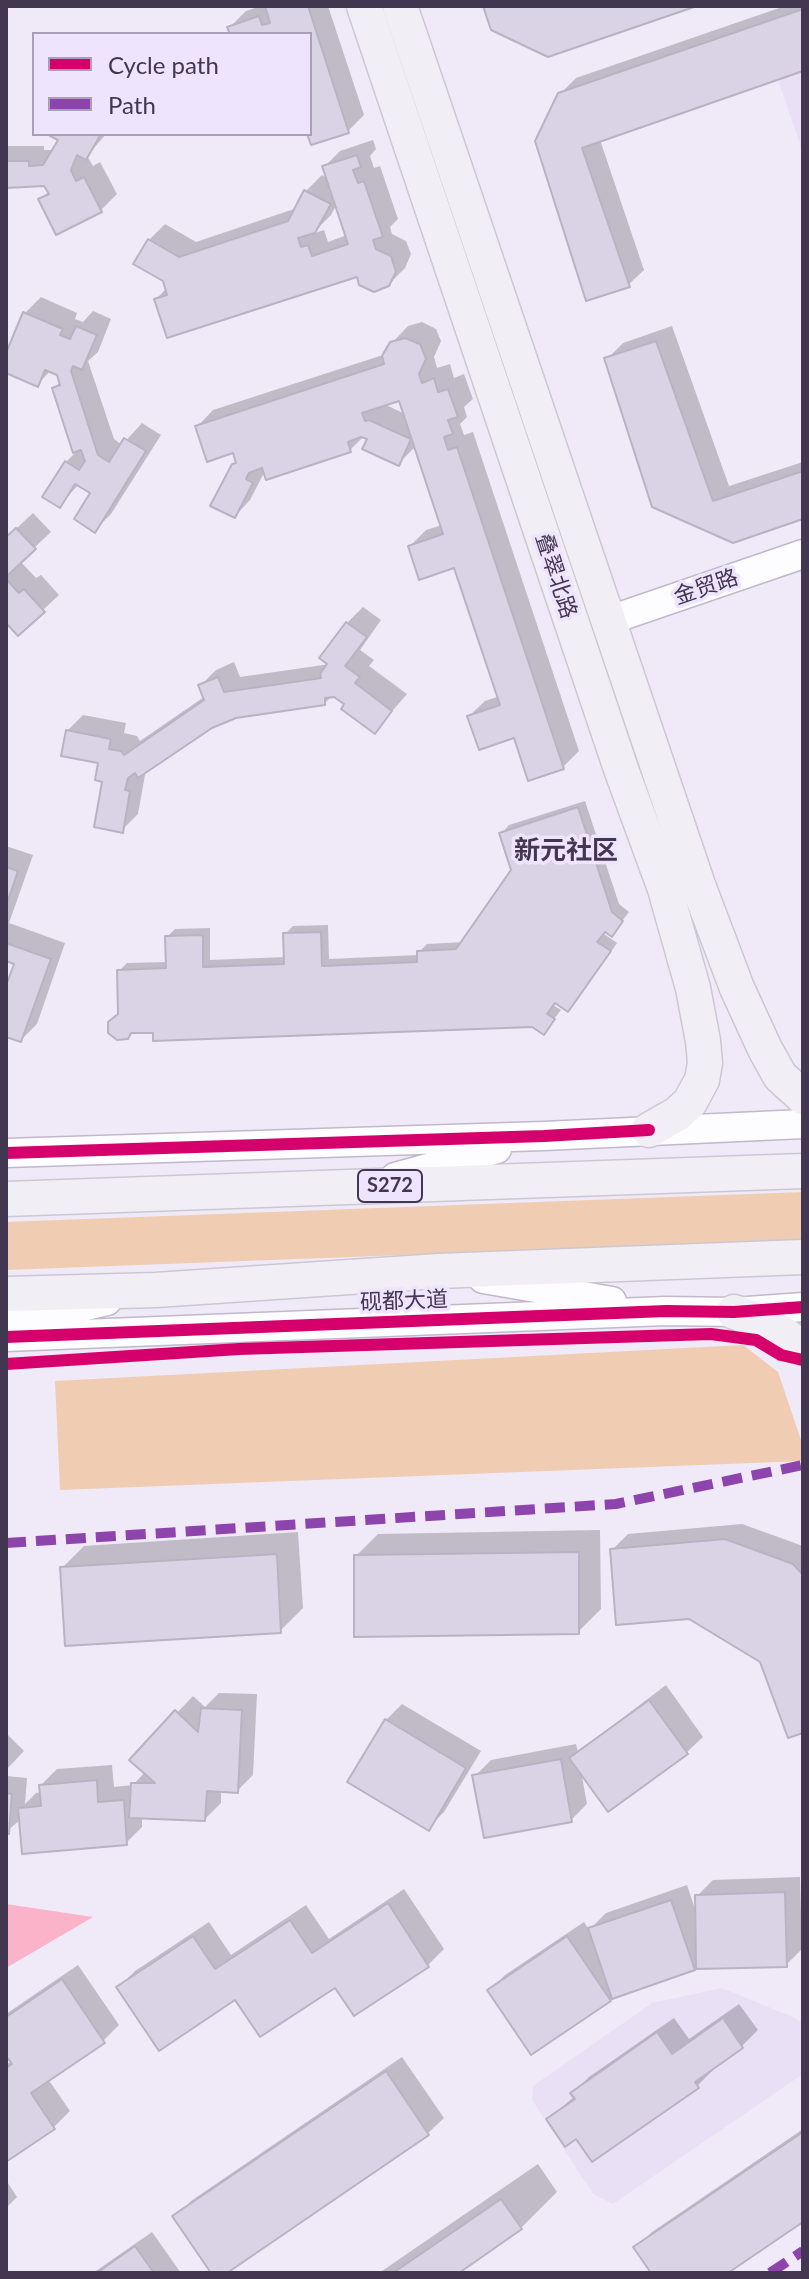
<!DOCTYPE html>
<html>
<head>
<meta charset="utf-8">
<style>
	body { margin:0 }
	#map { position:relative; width:809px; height:2279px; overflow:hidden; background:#f0eaf8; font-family:Lato,sans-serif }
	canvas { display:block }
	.frame { position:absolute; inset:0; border:8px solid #423650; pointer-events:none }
	.legend { position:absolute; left:32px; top:32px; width:280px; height:104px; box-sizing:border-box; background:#efe4fe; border:2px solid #aa9eb8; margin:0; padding:10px 14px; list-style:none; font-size:24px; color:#423650 }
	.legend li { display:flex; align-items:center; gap:16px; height:40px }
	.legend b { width:40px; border:2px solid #aa9eb8 }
</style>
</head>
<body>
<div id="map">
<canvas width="809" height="2279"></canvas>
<div class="frame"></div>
<ul class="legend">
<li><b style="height:10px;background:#d6006c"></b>Cycle path</li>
<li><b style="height:10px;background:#8e44ad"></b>Path</li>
</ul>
</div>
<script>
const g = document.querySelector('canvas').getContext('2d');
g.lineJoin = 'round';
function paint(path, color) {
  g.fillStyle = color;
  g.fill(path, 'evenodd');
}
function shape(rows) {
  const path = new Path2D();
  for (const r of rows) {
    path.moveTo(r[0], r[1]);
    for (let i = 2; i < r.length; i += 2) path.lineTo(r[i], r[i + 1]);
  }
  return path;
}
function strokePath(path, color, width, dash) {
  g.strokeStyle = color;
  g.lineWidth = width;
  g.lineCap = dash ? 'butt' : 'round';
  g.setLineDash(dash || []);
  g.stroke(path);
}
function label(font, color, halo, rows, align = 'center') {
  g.font = font + ' Lato,"Noto Sans SC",sans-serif';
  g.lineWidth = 7;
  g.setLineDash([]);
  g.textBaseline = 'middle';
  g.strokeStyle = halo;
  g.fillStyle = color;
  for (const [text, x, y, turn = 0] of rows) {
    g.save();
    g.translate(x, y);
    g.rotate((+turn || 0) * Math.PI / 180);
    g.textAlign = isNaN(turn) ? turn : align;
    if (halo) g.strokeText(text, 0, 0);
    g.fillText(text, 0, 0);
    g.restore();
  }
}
paint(shape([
	[803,71,803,153,778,80],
	[722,1988,793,2017,803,2024,803,2074,613,2204,593,2194,532,2100,533,2086,652,2003]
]), '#e9e0f6');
paint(shape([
	[803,1192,803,1240,6,1270,6,1222],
	[743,1345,778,1372,803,1446,803,1461,60,1490,55,1381]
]), '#f0ccb2');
paint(shape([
	[6,1904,93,1917,6,1968]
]), '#fab3c8');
paint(shape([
	[261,6,328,6,364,115,348,131,312,143,310,134,310,34,232,34,230,27,246,11],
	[785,6,803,6,803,69,600,140,644,270,628,285,560,94,576,78],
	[54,134,106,134,87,156,93,166,100,162,117,194,101,210,41,199,49,191,46,184,6,186,6,146,44,146,44,150,54,150,60,140],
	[373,140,376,149,370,156,374,168,380,166,398,219,390,227,392,234,406,241,411,254,405,268,388,285,358,275,156,299,167,288,149,240,165,224,196,242,297,208,306,191,322,175,328,179,324,167,340,151],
	[337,204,347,235,328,242,324,230,312,234,331,215],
	[41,297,77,313,75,319,83,322,93,311,111,319,98,352,88,361,114,439,122,445,142,423,161,435,111,514,95,530,93,492,79,484,60,505,66,462,75,453,54,388,61,382,58,373,51,370,38,384,6,371,6,358,25,313],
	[422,322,436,329,441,341,434,357,437,368,450,364,454,378,464,374,473,399,464,407,467,417,460,424,464,435,473,432,579,751,563,767,515,736,469,716,485,701,500,696,455,565,410,546,426,530,442,525,416,446,398,464,364,436,350,450,265,471,250,500,235,516,233,465,238,461,235,451,198,426,213,410,386,354,392,343,408,326],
	[400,398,405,414,384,404],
	[672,326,729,486,803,462,803,517,734,541,607,359,623,343],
	[33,513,51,532,20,561,36,578,41,575,59,595,18,633,6,620,6,538],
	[363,607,381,620,360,650,374,660,369,666,407,694,375,731,347,704,333,695,325,703,235,716,211,726,139,774,145,775,138,814,122,830,100,761,67,731,83,715,126,723,124,733,137,736,140,741,204,697,200,686,216,670,234,662,240,677,330,664,322,657,347,623],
	[585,801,619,904,629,912,612,934,606,930,604,934,617,943,576,1002,568,1009,556,1001,553,1005,561,1010,543,1033,533,1025,155,1031,120,1013,119,971,127,963,168,962,167,937,175,929,210,928,210,960,286,957,285,934,293,926,328,925,329,959,419,955,419,952,427,944,464,942,514,871,502,833,509,825],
	[6,846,33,855,9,923,65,943,37,1024,21,1040,6,1035,6,992,16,963,6,959],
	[742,1524,803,1546,803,1731,762,1660,612,1550,628,1534],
	[600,1530,601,1609,578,1632,356,1556,378,1534],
	[298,1532,303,1608,280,1631,62,1568,84,1546],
	[666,1685,703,1737,687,1752,609,1809,581,1771,587,1804,571,1820,475,1776,491,1760,576,1744,578,1752],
	[219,1693,257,1694,253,1775,237,1791,221,1790,221,1803,205,1819,142,1816,142,1827,126,1843,21,1819,6,1832,6,1776,27,1778,25,1804,36,1793,42,1792,41,1785,57,1769,112,1765,114,1787,133,1785,145,1772,132,1760,193,1696,205,1707],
	[402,1704,481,1751,444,1812,428,1828,386,1720],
	[6,1733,24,1751,6,1770],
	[800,1877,802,1949,786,1965,698,1964,694,1968,614,1996,532,2053,489,1991,505,1975,584,1922,589,1930,606,1913,687,1885,696,1912,697,1896,713,1880],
	[404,1889,444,1949,428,1965,355,2014,336,1985,236,1997,119,1987,135,1971,209,1922,231,1955,306,1905,329,1939],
	[78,1965,119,2025,103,2041,48,2079,70,2111,54,2127,6,2160,6,2065,12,2061,6,2052,6,2014],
	[739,2004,758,2030,742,2046,711,2068,713,2070,697,2086,577,2137,548,2119,575,2096,573,2093,589,2077,674,2018,689,2039],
	[402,2057,444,2118,428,2133,224,2273,213,2273,175,2217,191,2201],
	[803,2129,803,2219,724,2273,653,2273,636,2248,652,2232],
	[538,2164,557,2192,521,2228,455,2273,379,2273],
	[6,2180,17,2197,6,2208],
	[152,2232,181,2273,93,2273]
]), '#0003');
const building = shape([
	[265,6,308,6,349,133,311,145,307,134,310,134,310,34,230,34,227,27,259,16,262,25,270,23,265,6],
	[483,6,697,6,548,57,491,30,483,6],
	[803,9,803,71,582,148,630,287,586,301,535,141,558,93,803,9],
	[51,134,101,134,86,160,77,155,71,170,76,181,84,177,102,212,56,235,38,199,49,194,44,186,6,188,6,161,29,161,29,166,43,165,58,140,50,136,51,134],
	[357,155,361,167,353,170,358,183,364,181,383,237,373,240,376,249,391,256,396,272,389,286,374,292,359,285,357,277,167,338,154,299,167,295,163,281,133,264,148,239,179,257,288,221,304,190,331,204,315,233,298,238,301,247,308,245,312,256,348,244,322,166,357,155],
	[23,312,63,329,60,335,70,339,76,326,97,335,82,370,73,366,71,371,98,455,109,462,124,438,146,451,95,533,74,519,90,493,75,484,60,508,42,497,65,461,79,470,85,461,81,450,73,453,52,388,60,385,57,375,45,370,38,387,6,373,6,353,23,312],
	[405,338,420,344,426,359,419,374,422,383,434,378,438,392,448,389,458,417,448,420,453,434,444,437,448,450,457,447,564,769,528,781,514,738,479,750,467,716,500,705,454,568,419,580,408,546,443,534,399,401,362,413,365,421,369,420,411,439,399,466,362,449,367,439,361,437,348,442,351,452,266,480,262,468,249,473,246,479,253,483,235,518,210,506,232,464,236,463,233,453,207,462,195,426,384,364,382,356,390,342,405,338],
	[656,341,713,501,803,471,803,519,733,543,652,507,604,358,656,341],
	[16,528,36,549,6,577,6,537,16,528],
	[6,579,19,593,24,589,45,612,18,636,6,623,6,579],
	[346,622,367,637,345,666,360,677,355,683,392,711,375,734,341,709,344,704,334,697,325,698,325,705,236,718,212,728,138,778,135,773,128,778,125,790,130,791,123,833,94,827,102,782,95,780,98,763,61,756,66,730,111,739,109,749,121,751,124,755,204,700,198,685,218,677,224,692,321,678,320,674,327,664,319,658,346,622],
	[578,807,612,912,623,921,612,937,605,932,597,942,611,951,568,1012,555,1003,547,1014,555,1019,544,1035,532,1027,153,1041,153,1033,131,1033,128,1039,117,1040,108,1033,108,1022,118,1014,117,970,166,968,165,936,203,935,203,967,284,964,283,933,321,932,322,966,417,962,417,951,456,949,511,870,499,833,578,807],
	[6,867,18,871,6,906,6,867],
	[6,943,51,959,21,1042,6,1037,6,986,14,964,6,961,6,943],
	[725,1539,793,1564,803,1575,803,1733,788,1738,760,1662,689,1619,616,1625,610,1549,725,1539],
	[579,1552,579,1634,354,1637,354,1555,579,1552],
	[277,1554,281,1633,65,1646,60,1567,277,1554],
	[649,1700,688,1754,608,1812,569,1758,649,1700],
	[201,1708,242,1710,238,1793,207,1791,205,1821,129,1818,131,1783,155,1783,129,1760,175,1710,198,1732,201,1708],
	[385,1719,466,1768,429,1831,347,1782,385,1719],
	[561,1759,572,1822,484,1838,472,1775,561,1759],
	[97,1780,98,1802,124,1800,127,1845,22,1854,18,1808,41,1806,39,1785,97,1780],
	[6,1793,12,1794,9,1834,6,1834,6,1793],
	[785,1892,787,1967,696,1969,695,1895,785,1892],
	[671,1900,695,1970,612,1999,588,1928,671,1900],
	[388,1903,429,1967,354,2016,335,1988,260,2037,235,2000,159,2051,116,1987,193,1936,215,1969,290,1920,312,1953,388,1903],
	[567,1936,611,2001,531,2055,487,1990,567,1936],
	[62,1979,105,2043,31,2093,55,2129,6,2162,6,2068,12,2064,6,2056,6,2017,62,1979],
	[723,2018,743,2048,695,2082,699,2088,592,2162,576,2139,565,2147,546,2119,575,2099,570,2093,657,2032,672,2054,723,2018],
	[386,2071,429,2135,227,2273,211,2273,172,2216,386,2071],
	[803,2132,803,2222,728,2273,651,2273,633,2247,803,2132],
	[501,2199,522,2229,459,2273,393,2273,501,2199],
	[135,2246,154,2273,97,2273,135,2246]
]);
paint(building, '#dad2e5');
strokePath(building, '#bab2c3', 2);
const minor = shape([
	[610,620,803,554],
	[6,1153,544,1136,803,1124],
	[395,1177,497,1149],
	[483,1279,612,1301],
	[7,1324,107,1301],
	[6,1337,666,1311,734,1312,803,1307]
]);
const major = shape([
	[364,6,621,769,665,889,693,988,703,1041,705,1063,702,1080,690,1102,677,1114,649,1130],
	[400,6,698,885,737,988,765,1049,780,1076,803,1097],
	[6,1199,803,1171],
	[6,1294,156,1290,439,1271,803,1257],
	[734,1312,769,1324,803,1348]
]);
strokePath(minor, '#c1b8ca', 31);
strokePath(major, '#ccc8d3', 37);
strokePath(minor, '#fdfcfe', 28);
strokePath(major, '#f1eef5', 34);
strokePath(shape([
	[6,1543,616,1504,803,1465],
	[770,2273,803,2251]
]), '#8e44ad', 10, [20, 10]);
strokePath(shape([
	[6,1153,544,1136,649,1130],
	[6,1337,666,1311,734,1312,803,1307],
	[6,1364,239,1349,711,1334,756,1340,781,1355,803,1360]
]), '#d6006c', 12);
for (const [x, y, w] of [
	[390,1186,64]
]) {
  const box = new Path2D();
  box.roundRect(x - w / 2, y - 16, w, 32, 6);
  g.fillStyle = '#efe4fe';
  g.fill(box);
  strokePath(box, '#423650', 2);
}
label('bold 20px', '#423650', null, [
	["S272",390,1186]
]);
label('22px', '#423650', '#efe4fe', [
	["叠翠北路",556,576,72],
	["金贸路",706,587,-19],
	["砚都大道",404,1301,-2]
]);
label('bold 26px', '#423650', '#efe4fe', [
	["新元社区",566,851]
]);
</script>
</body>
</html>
